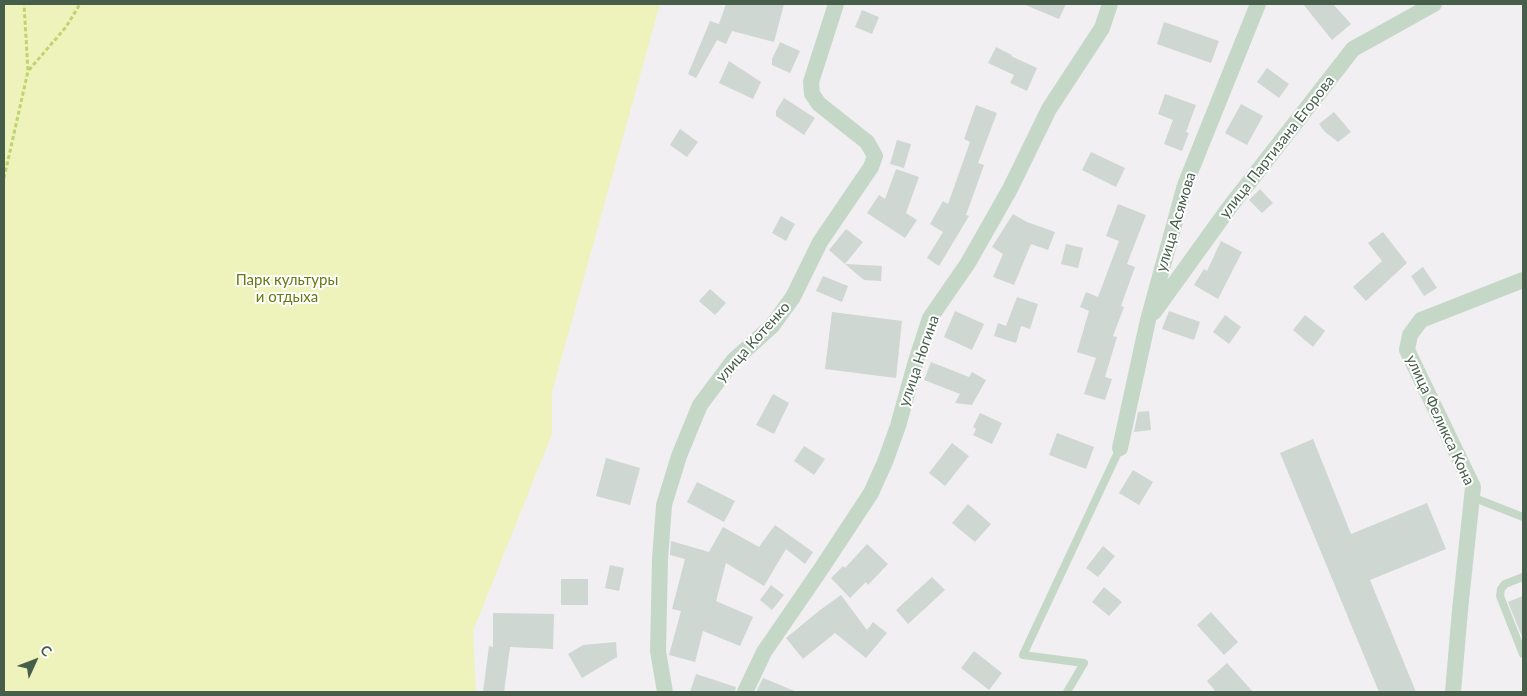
<!DOCTYPE html>
<html>
<head>
<meta charset="utf-8">
<style>
	body { margin:0 }
	#map { position:relative; width:1527px; height:696px; overflow:hidden; background:#f1eff2; font-family:Lato,sans-serif }
	canvas { display:block }
	.frame { position:absolute; inset:0; border:5px solid #465e4a; pointer-events:none }
	.north { position:absolute; left:10px; top:636px; width:50px; height:50px; -webkit-text-stroke:4px #fff; paint-order:stroke; rotate:47deg; font-size:14px; font-weight:700; line-height:20px; text-align:center; color:#465e4a }
	.north::after { content:''; display:block; margin:auto; width:18px; height:22px; background:#465e4a; clip-path:polygon(50% 0,100% 100%,50% 72%,0 100%) }
</style>
</head>
<body>
<div id="map">
<canvas width="1527" height="696"></canvas>
<div class="frame"></div>
<div class="north">С</div>
</div>
<script>
const g = document.querySelector('canvas').getContext('2d');
g.lineJoin = 'round';
function paint(path, color) {
  g.fillStyle = color;
  g.fill(path, 'evenodd');
}
function shape(rows) {
  const path = new Path2D();
  for (const r of rows) {
    path.moveTo(r[0], r[1]);
    for (let i = 2; i < r.length; i += 2) path.lineTo(r[i], r[i + 1]);
  }
  return path;
}
function strokePath(path, color, width, dash) {
  g.strokeStyle = color;
  g.lineWidth = width;
  g.lineCap = dash ? 'butt' : 'round';
  g.setLineDash(dash || []);
  g.stroke(path);
}
function label(font, color, halo, rows, align = 'center') {
  g.font = font + ' Lato,sans-serif';
  g.lineWidth = 4;
  g.setLineDash([]);
  g.textBaseline = 'middle';
  g.strokeStyle = halo;
  g.fillStyle = color;
  for (const [text, x, y, turn = 0] of rows) {
    g.save();
    g.translate(x, y);
    g.rotate((+turn || 0) * Math.PI / 180);
    g.textAlign = isNaN(turn) ? turn : align;
    if (halo) g.strokeText(text, 0, 0);
    g.fillText(text, 0, 0);
    g.restore();
  }
}
paint(shape([
	[4,4,660,4,552,392,552,434,473,631,476,692,4,692]
]), '#eef3bb');
paint(shape([
	[726,4,784,4,774,42,732,31,726,44,717,40,696,78,688,74,710,21,719,24],
	[1023,4,1066,4,1059,19],
	[1303,4,1333,4,1351,24,1332,40],
	[862,10,879,17,872,34,855,27],
	[1164,22,1219,41,1211,63,1157,44],
	[780,42,800,51,790,73,772,65,772,59],
	[996,47,1012,55,1011,56,1037,68,1027,91,1010,83,1014,75,988,63],
	[729,61,761,82,753,99,719,83],
	[1267,68,1289,84,1279,98,1257,82],
	[1165,94,1196,105,1186,132,1189,133,1182,151,1164,144,1173,120,1158,114],
	[784,98,815,118,804,135,776,116,776,111],
	[1241,104,1263,116,1247,145,1225,133],
	[976,105,997,113,978,163,984,165,966,215,969,216,939,266,927,258,943,232,930,224,943,201,948,204,970,142,964,139],
	[1334,112,1351,132,1338,142,1325,132,1319,124],
	[680,129,698,142,687,157,670,145],
	[897,140,911,144,904,168,890,164],
	[1091,152,1125,168,1116,187,1082,170],
	[896,169,919,177,906,213,917,220,905,238,867,213,879,195,885,199],
	[1260,189,1273,203,1262,213,1249,200],
	[1118,204,1146,215,1127,264,1135,267,1121,306,1124,307,1113,336,1117,337,1105,377,1112,379,1105,400,1084,394,1096,358,1077,352,1089,311,1080,307,1086,292,1098,297,1119,241,1106,236],
	[1013,214,1027,222,1055,232,1048,250,1031,244,1014,285,993,277,1003,254,992,247],
	[781,216,795,224,786,241,772,233],
	[846,229,863,242,845,264,829,250],
	[1383,232,1407,263,1366,301,1353,287,1382,261,1368,243],
	[1221,241,1242,252,1218,299,1194,285,1204,269,1207,271],
	[1066,244,1083,248,1078,268,1061,264],
	[845,264,882,266,881,281,864,280],
	[1423,267,1437,288,1424,296,1411,276],
	[823,276,848,286,842,302,816,291],
	[710,289,726,303,715,315,699,301],
	[1017,297,1038,304,1030,329,1021,326,1016,343,994,336,998,323,1006,326],
	[955,311,984,324,972,350,944,337],
	[1169,311,1200,322,1194,340,1162,329],
	[832,312,902,321,896,378,825,369],
	[1225,315,1241,327,1229,344,1213,332],
	[1305,315,1325,331,1313,347,1293,330],
	[931,362,969,377,972,372,986,380,972,405,955,403,960,394,924,380],
	[773,394,789,403,774,434,756,425],
	[1149,411,1151,430,1134,432,1138,412],
	[980,413,1002,423,992,444,973,435,976,429,973,427],
	[1057,433,1094,447,1086,469,1049,455],
	[1313,439,1351,534,1427,503,1446,549,1370,580,1416,692,1379,692,1280,453],
	[952,443,969,456,945,486,929,473],
	[804,446,825,459,814,475,794,461],
	[606,458,640,468,630,505,596,496],
	[1133,470,1153,482,1139,505,1119,493],
	[697,482,735,501,724,522,687,502],
	[968,504,991,524,975,542,952,523],
	[775,525,813,552,805,564,786,549,764,586,726,563,716,601,753,617,740,646,703,631,695,662,669,655,681,611,672,609,685,559,670,555,671,541,709,552,723,527,759,547],
	[867,544,888,564,868,585,866,582,850,598,831,578,843,566,845,568],
	[1103,546,1115,556,1098,577,1086,568],
	[610,565,624,568,619,591,605,588],
	[932,577,945,590,908,624,896,610],
	[561,579,588,579,588,605,561,605],
	[771,585,784,595,772,610,760,600],
	[1104,587,1122,602,1109,616,1092,602],
	[841,595,867,630,873,622,887,633,866,658,835,633,803,659,786,638,820,610],
	[1523,596,1523,639,1508,602],
	[1211,612,1238,642,1224,655,1197,625],
	[493,613,554,614,553,649,510,647,504,692,483,692,489,646,493,647],
	[616,642,617,657,582,678,568,654,583,645],
	[974,651,1002,673,989,690,961,668],
	[1227,663,1253,692,1216,692,1207,681],
	[696,674,736,687,735,692,690,692],
	[763,678,797,692,756,692]
]), '#ced7d1');
strokePath(shape([
	[29,70,66,27,80,4],
	[4,178,28,71,24,4]
]), '#c0d370', 3, [4, 2.5]);
strokePath(shape([
	[1472,497,1523,517],
	[1523,577,1505,584,1501,589,1500,596,1523,654],
	[1067,692,1084,663,1023,655,1120,448]
]), '#c5d8c8', 8);
strokePath(shape([
	[1154,312,1229,208,1353,49,1434,4],
	[1120,448,1148,320,1185,185,1258,4],
	[665,692,658,651,660,559,664,505,679,456,700,405,733,361,772,326,793,297,820,242,871,167,875,156,867,142,819,104,812,94,811,82,836,4],
	[745,692,764,652,821,569,871,493,885,462,898,426,916,361,930,318,968,263,1010,189,1049,109,1102,28,1110,4],
	[1453,692,1460,610,1473,487,1407,350,1410,335,1421,320,1523,280]
]), '#c5d8c8', 16);
label('15px', '#465e4a', '#fff', [
	["улица Партизана Егорова",1277,147,-52],
	["улица Асямова",1176,222,-73],
	["улица Котенко",753,342,-48],
	["улица Ногина",919,361,-71],
	["улица Феликса Кона",1440,420,65]
]);
label('15px', '#667a10', '#fff', [
	["Парк культуры",287,280],
	["и отдыха",287,297]
]);
</script>
</body>
</html>
